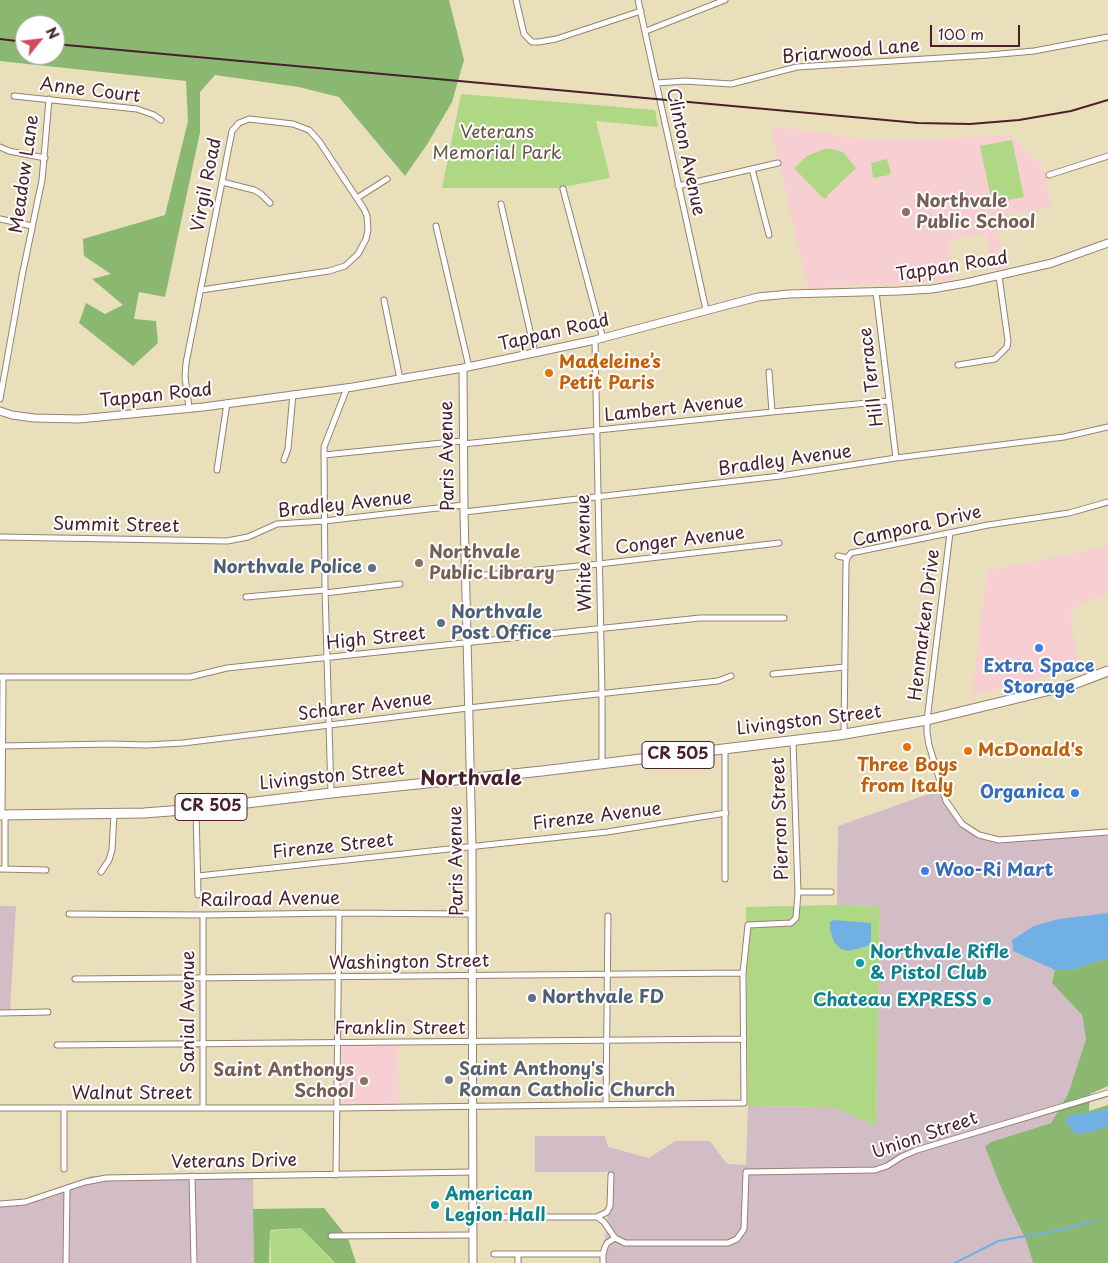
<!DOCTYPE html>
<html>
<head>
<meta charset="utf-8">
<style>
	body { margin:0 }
	#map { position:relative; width:1108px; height:1263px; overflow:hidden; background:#eadfbb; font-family:"Playpen Sans",sans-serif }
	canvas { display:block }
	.north { position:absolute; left:15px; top:15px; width:50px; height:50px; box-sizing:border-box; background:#fff; border:1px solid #b7a5aa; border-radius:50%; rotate:61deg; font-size:14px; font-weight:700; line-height:20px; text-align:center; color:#4a1f2b }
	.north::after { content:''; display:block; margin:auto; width:18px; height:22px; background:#d1495b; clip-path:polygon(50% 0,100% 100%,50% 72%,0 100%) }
	.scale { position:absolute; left:930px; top:25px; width:90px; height:22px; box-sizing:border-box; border:2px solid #4a1f2b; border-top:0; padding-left:6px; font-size:15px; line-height:18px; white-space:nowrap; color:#4a1f2b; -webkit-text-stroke:4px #fff; paint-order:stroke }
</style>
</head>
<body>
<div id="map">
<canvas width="1108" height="1263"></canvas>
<div class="north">N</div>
<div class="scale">100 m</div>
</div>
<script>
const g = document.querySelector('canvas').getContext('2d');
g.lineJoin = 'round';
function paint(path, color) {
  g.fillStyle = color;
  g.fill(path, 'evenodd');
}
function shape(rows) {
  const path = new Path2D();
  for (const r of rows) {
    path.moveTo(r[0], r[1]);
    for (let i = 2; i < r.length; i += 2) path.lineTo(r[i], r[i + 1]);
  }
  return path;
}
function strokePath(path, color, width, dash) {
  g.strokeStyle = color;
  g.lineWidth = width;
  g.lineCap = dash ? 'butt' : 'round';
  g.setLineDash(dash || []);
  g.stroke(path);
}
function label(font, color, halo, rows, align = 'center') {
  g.font = font + ' "Playpen Sans",sans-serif';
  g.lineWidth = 4;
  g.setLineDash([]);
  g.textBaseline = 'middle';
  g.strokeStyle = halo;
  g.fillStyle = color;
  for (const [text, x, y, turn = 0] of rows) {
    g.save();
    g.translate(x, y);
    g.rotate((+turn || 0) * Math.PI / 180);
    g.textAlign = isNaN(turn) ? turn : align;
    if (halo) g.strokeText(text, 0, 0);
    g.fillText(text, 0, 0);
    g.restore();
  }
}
paint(shape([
	[770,126,865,139,923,140,1011,135,1042,165,1052,207,993,218,1008,267,994,271,985,233,949,241,954,278,936,282,910,284,855,285,808,289],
	[1108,546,1108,595,1087,601,1070,614,1079,668,972,696,987,571],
	[398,1044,399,1104,342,1104,342,1045]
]), '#f7cfd2');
paint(shape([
	[943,791,961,824,995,837,1108,829,1108,958,1071,970,1055,970,1052,982,1082,1015,1086,1039,1068,1094,1051,1123,991,1142,987,1153,1026,1240,1033,1263,602,1263,613,1172,535,1172,535,1136,605,1136,608,1147,649,1158,675,1141,710,1141,727,1164,746,1165,748,1106,834,1107,876,1126,880,906,837,905,838,826,923,796],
	[0,906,16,906,10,1011,0,1011],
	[253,1174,254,1263,0,1263,0,1204,14,1203,91,1176]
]), '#d2bdc6');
paint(shape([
	[461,94,655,110,658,127,596,121,610,178,559,188,442,188],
	[1012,140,1024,197,992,203,980,146],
	[824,149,831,149,843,152,856,168,828,195,826,199,824,199,794,168,807,156],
	[887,159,891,173,889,175,873,178,871,163],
	[837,905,880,906,876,1126,834,1107,748,1106,746,907],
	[301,1228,334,1263,271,1263,270,1231]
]), '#aed883');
paint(shape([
	[0,0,449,0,464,60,452,102,428,143,405,176,339,97,299,87,215,75,200,92,200,132,165,297,139,292,134,319,156,321,158,343,133,366,79,323,86,303,105,314,123,305,92,279,111,274,84,256,83,239,165,215,188,121,186,81,0,61],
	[25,25,55,25,55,55,25,55],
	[1108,958,1108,1086,1090,1094,1089,1111,1108,1105,1108,1263,1033,1263,1026,1240,1003,1192,985,1147,991,1142,1051,1123,1068,1094,1086,1039,1082,1015,1052,983,1055,970,1071,970],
	[324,1208,348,1238,356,1263,335,1263,301,1228,270,1230,269,1263,254,1263,253,1209]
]), '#8ab871');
paint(shape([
	[1108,913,1108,958,1071,970,1055,970,1013,951,1012,940,1034,926,1059,919],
	[833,920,871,923,871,945,849,951,841,949,834,942,830,930,830,922],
	[1108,1109,1108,1126,1092,1132,1076,1134,1065,1121,1069,1116]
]), '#70b0e4');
strokePath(shape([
	[955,1263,998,1241,1065,1229,1093,1221]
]), '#70b0e4', 2);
const minor = shape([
	[516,0,524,34,532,42,539,42,556,39,641,11],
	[638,0,706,310],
	[646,31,725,0],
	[657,83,685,81,731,84,797,67,989,55,1034,51,1108,37],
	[14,96,137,109,154,115,161,120],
	[0,147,9,151,45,158],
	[752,169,769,235],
	[1049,175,1108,156],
	[222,182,254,190,261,194,270,203],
	[678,186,778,163],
	[563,189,603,339],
	[357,198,387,179],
	[501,204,535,353],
	[0,219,32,226],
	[436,226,469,367],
	[876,292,896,458],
	[384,300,400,379],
	[595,340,602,694,602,764],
	[958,365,995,359,1007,347,1008,341,999,276],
	[769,372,772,412],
	[0,399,22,276,42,180,49,99],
	[189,408,185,377,186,363,222,182,232,131,239,123,249,119,293,124,309,130,319,141,364,209,367,216,368,230,366,239,358,254,345,266,329,271,201,290],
	[463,444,772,412,889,401],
	[324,455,462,441],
	[284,460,288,449,293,394],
	[217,470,227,403],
	[464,512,780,476,896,458,1064,437,1108,427],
	[950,533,927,720,927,733,929,745,946,801,962,824,979,835,999,840,1108,832],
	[0,537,227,541,248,537,277,524,324,521,464,505],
	[838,556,847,558],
	[465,577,599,564,779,543],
	[325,593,400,584],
	[246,597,325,590],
	[773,674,845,667],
	[0,677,190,677,227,668,700,618,784,618],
	[844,734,846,563,847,558,851,553,988,525,1069,513,1108,502],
	[793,741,798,892,831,892],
	[0,746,111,744,146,745,183,743,468,708,718,681,731,676],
	[725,748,725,879],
	[331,793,325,590,324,447,347,388],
	[196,809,198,895],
	[2,815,3,678],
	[5,815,5,869],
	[0,869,46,870],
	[101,872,109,860,112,850,114,814],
	[198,876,607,832,726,813],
	[69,914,203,915,339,913,472,914],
	[75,979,743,973],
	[0,1013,48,1012],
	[57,1045,744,1039],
	[606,1104,608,916],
	[0,1108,336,1108,744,1103,743,973,748,925,791,923,796,918,798,892],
	[203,1108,203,915],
	[64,1169,64,1108],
	[336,1175,339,913],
	[192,1176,194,1263],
	[0,1204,25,1202,85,1182,106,1178,473,1172],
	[472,1217,597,1217,604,1222,615,1238,625,1243,728,1243,737,1239,744,1229,746,1172,875,1170,887,1166,901,1157,917,1150,1108,1093],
	[597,1217,607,1212,610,1206,611,1175],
	[331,1236,472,1235],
	[494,1254,518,1254],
	[66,1263,67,1188],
	[518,1263,518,1254,603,1254],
	[603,1263,603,1254,605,1247,607,1243,615,1238]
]);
const tertiary = shape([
	[463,368,464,512,472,846,473,1263],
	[0,411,12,415,34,418,79,419,203,407,353,387,463,368,595,340,758,297,789,294,899,291,932,289,966,283,1052,263,1108,243]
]);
const primary = shape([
	[0,815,144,813,196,809,331,793,542,771,839,735,927,720,1071,685,1108,671]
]);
strokePath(minor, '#9a7f73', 7);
strokePath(tertiary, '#9a7f73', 9);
strokePath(primary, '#9a7f73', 11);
strokePath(minor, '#fff', 5);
strokePath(tertiary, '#fff', 7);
strokePath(primary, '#fff', 9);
strokePath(shape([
	[0,39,25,42],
	[55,44,918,123,970,124,1019,120,1071,111,1108,100]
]), '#4a1f2b', 2);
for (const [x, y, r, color] of [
	[906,212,5,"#8d6e63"],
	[549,373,5,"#e8710a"],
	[419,563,5,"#8d6e63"],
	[372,568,5,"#5c6f8a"],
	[441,623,5,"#5c6f8a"],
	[1039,648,5,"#3f7fe0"],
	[907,747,5,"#e8710a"],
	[968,751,5,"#e8710a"],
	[1075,793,5,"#3f7fe0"],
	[925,871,5,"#3f7fe0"],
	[860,963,5,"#0f9aa8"],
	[532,998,5,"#5c6f8a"],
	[987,1001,5,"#0f9aa8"],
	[449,1080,5,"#6b7280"],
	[364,1081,5,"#8d6e63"],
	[435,1205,5,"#0f9aa8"]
]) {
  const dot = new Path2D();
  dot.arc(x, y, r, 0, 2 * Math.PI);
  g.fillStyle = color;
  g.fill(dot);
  strokePath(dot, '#fff', 2);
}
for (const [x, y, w] of [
	[678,755,72],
	[211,807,72]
]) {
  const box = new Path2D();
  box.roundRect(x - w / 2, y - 13.5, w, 27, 4);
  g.fillStyle = '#fff';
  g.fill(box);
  strokePath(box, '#4a1f2b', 1);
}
label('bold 16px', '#4a1f2b', null, [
	["CR 505",678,755],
	["CR 505",211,807]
]);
label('18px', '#4a1f2b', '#fff', [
	["Briarwood Lane",851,52,-5],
	["Anne Court",90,91,7],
	["Clinton Avenue",685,152,78],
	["Meadow Lane",25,174,-82],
	["Virgil Road",207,185,-79],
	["Tappan Road",952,267,-9],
	["Tappan Road",554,333,-13],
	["Hill Terrace",872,377,-97],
	["Tappan Road",156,396,-6],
	["Lambert Avenue",674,409,-6],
	["Paris Avenue",448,456,-91],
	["Bradley Avenue",785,461,-8],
	["Bradley Avenue",345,505,-6],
	["Summit Street",116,526,1],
	["Campora Drive",917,527,-13],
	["Conger Avenue",680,541,-7],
	["White Avenue",585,553,-91],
	["Henmarken Drive",925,625,-83],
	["High Street",376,639,-6],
	["Scharer Avenue",365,707,-7],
	["Livingston Street",809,721,-7],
	["Livingston Street",332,777,-6],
	["Firenze Avenue",597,817,-7],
	["Pierron Street",781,819,-92],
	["Firenze Street",333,847,-6],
	["Paris Avenue",457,861,-91],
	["Railroad Avenue",270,900,-1],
	["Washington Street",409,963,-1],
	["Sanial Avenue",189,1012,-90],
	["Franklin Street",400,1029],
	["Walnut Street",132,1094],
	["Union Street",925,1136,-19],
	["Veterans Drive",234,1162,-1]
]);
label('18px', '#685645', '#fff', [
	["Veterans",497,133],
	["Memorial Park",497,154]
]);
label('bold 18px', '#785e54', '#fff', [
	["Northvale",916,202],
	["Public School",916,223],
	["Northvale",429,553],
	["Public Library",429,574],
	["Saint Anthonys",354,1071,"right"],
	["School",354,1092,"right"]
], 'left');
label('bold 18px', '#c56008', '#fff', [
	["Madeleine’s",559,363],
	["Petit Paris",559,384],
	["McDonald's",978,751],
	["Three Boys",907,766,"center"],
	["from Italy",907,787,"center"]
], 'left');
label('bold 18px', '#4e5e75', '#fff', [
	["Northvale Police",362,568,"right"],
	["Northvale",451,613],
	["Post Office",451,634],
	["Northvale FD",542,998]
], 'left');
label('bold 18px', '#366cbe', '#fff', [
	["Extra Space",1039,667],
	["Storage",1039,688],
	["Organica",1065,793,"right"],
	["Woo-Ri Mart",935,871,"left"]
]);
label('bold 18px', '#0d838f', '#fff', [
	["Northvale Rifle",870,953],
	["& Pistol Club",870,974],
	["Chateau EXPRESS",977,1001,"right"],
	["American",445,1195],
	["Legion Hall",445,1216]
], 'left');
label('bold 18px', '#5b616d', '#fff', [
	["Saint Anthony's",459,1070],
	["Roman Catholic Church",459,1091]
], 'left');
label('bold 20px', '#4a1f2b', '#fff', [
	["Northvale",471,779]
]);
</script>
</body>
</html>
